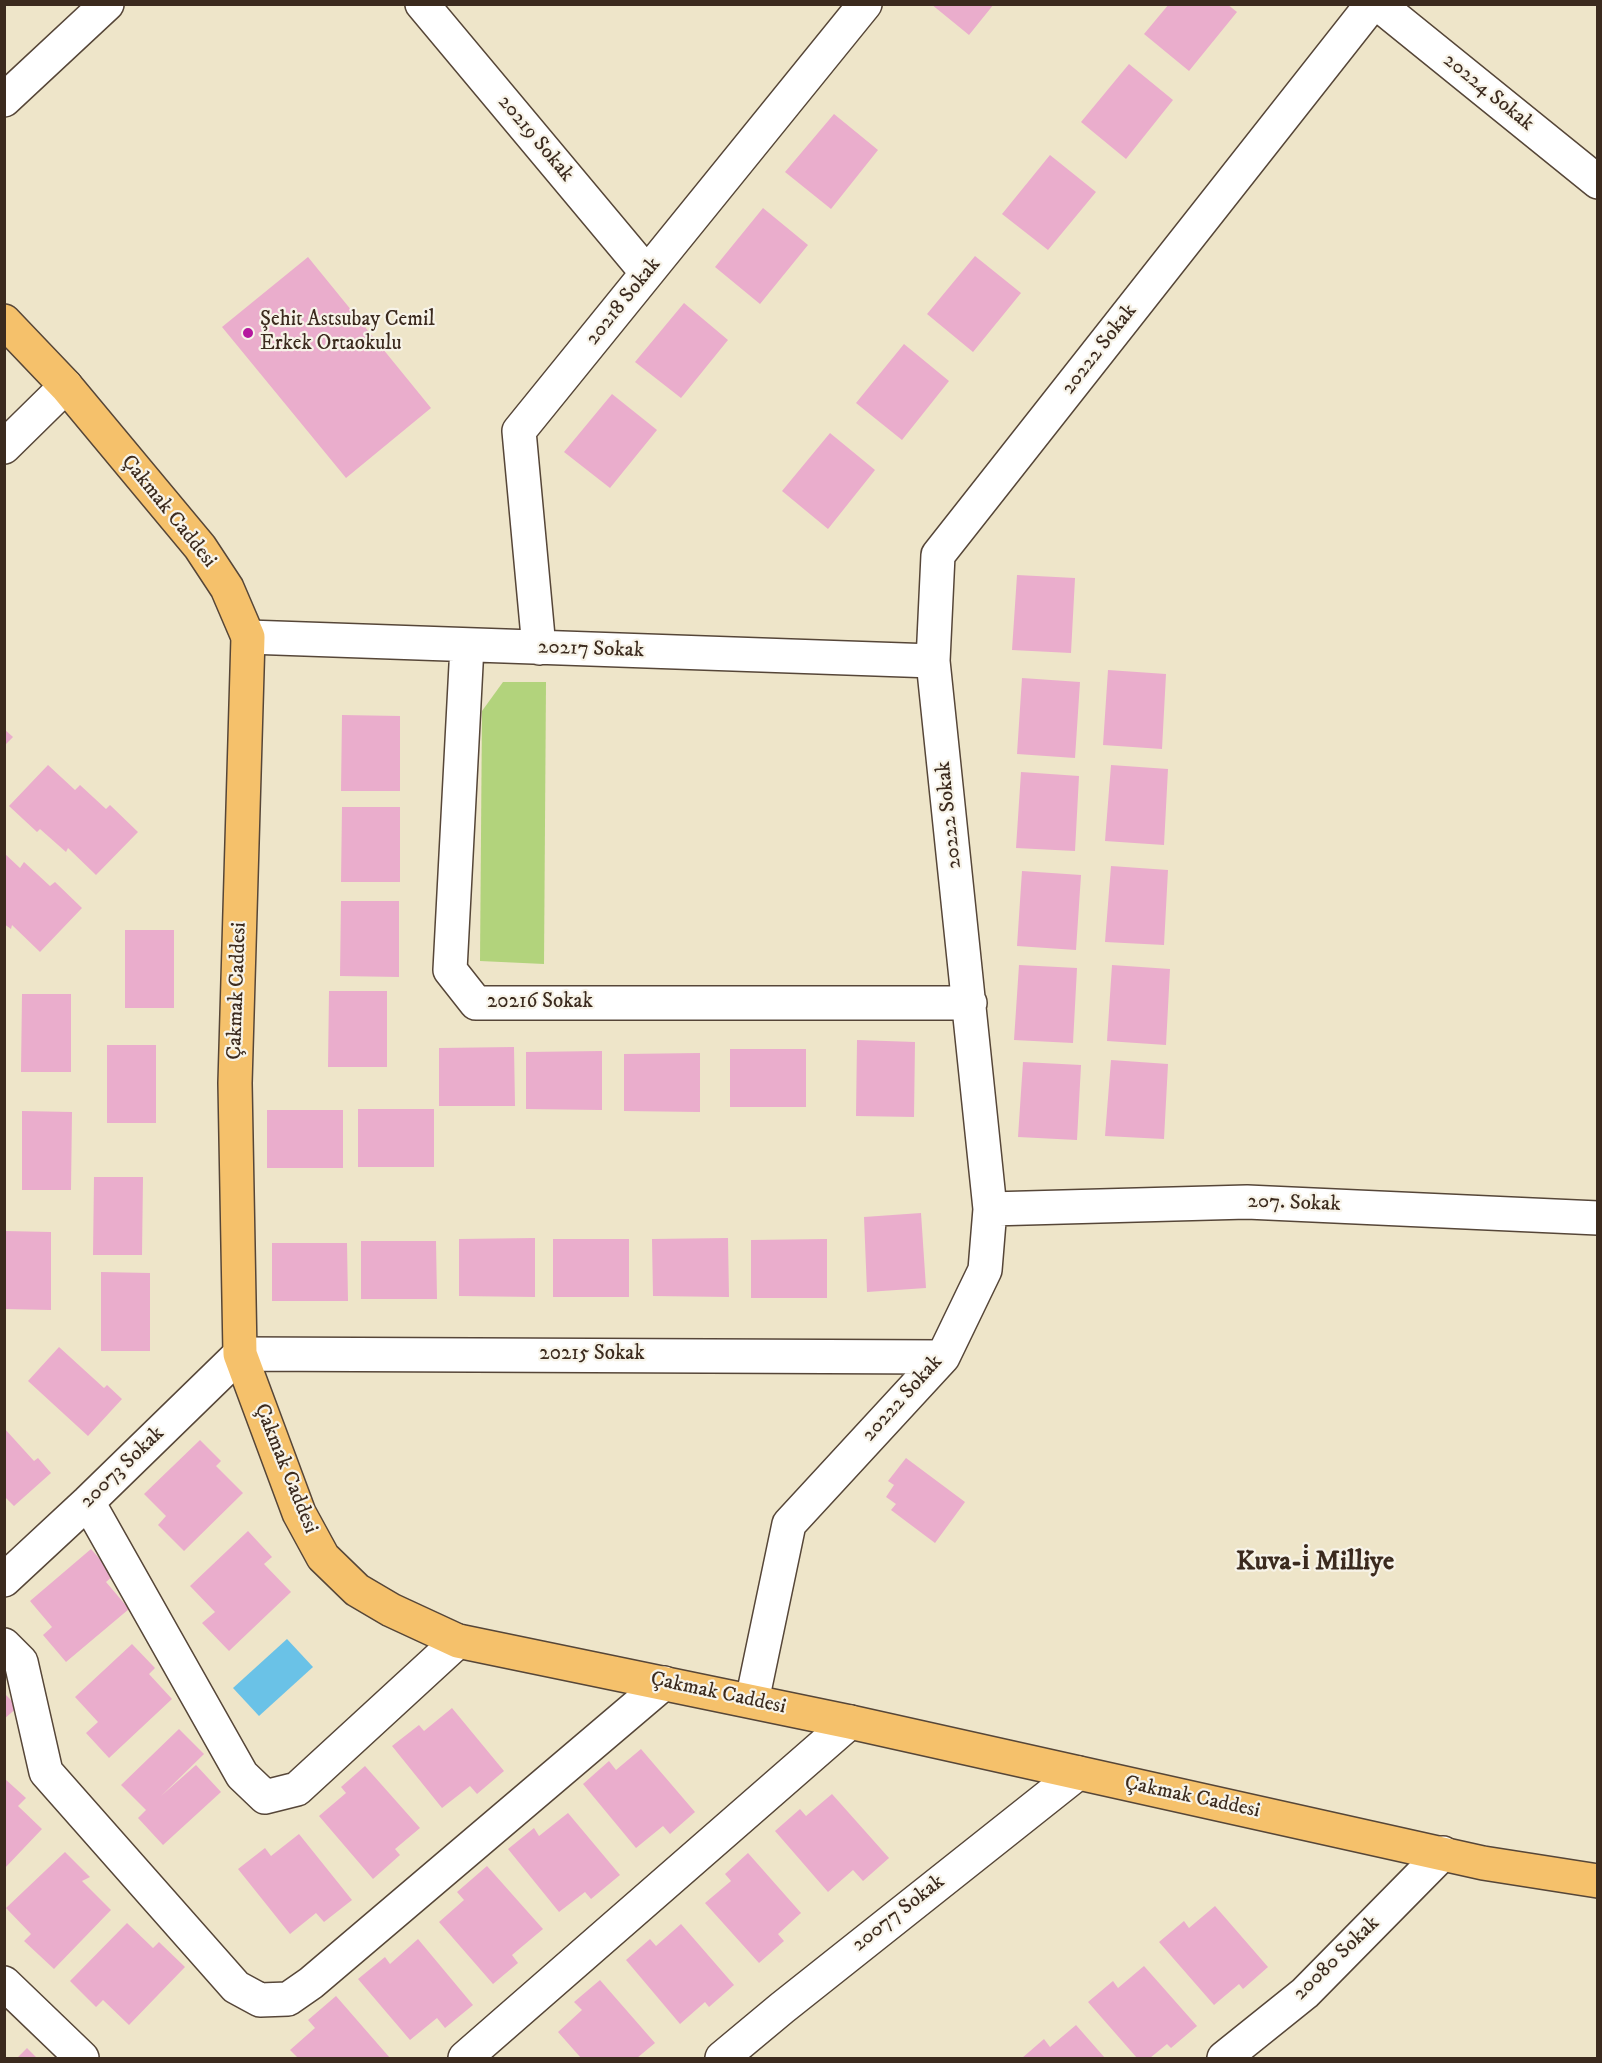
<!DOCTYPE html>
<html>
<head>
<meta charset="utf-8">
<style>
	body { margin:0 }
	#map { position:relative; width:1602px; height:2063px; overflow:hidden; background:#eee5c9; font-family:"IM FELL DW Pica",serif }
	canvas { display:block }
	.frame { position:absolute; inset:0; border:6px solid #3b2a1e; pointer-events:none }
</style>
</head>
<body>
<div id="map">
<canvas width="1602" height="2063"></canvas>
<div class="frame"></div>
</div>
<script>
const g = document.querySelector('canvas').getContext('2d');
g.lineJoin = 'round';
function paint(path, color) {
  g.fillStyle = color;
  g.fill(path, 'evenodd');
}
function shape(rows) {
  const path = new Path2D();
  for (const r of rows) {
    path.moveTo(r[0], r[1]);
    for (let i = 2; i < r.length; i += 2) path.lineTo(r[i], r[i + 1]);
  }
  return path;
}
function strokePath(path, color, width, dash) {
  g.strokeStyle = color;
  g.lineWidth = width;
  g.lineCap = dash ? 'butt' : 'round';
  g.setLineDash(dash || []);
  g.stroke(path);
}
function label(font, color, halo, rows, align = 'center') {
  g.font = font + ' "IM FELL DW Pica",serif';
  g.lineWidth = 4.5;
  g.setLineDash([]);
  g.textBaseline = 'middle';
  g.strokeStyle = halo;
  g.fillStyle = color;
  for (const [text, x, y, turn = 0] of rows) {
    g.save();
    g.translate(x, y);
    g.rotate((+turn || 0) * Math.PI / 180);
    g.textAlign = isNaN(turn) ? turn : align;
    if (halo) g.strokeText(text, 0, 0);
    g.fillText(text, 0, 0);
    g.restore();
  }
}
paint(shape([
	[503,682,546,682,544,964,480,961,482,711]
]), '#b2d37c');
paint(shape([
	[287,1639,313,1667,259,1716,233,1688]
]), '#6ac2e7');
paint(shape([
	[931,4,994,4,969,35],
	[1169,4,1227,4,1237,12,1189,71,1144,34],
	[1129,64,1173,100,1126,159,1081,122],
	[834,114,878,150,831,209,785,172],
	[1050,155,1096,192,1048,250,1002,214],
	[763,208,808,245,760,304,715,267],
	[975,256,1021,293,973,352,927,314],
	[308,257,431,408,346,478,222,327],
	[684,303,728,340,681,398,635,362],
	[904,344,949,381,902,440,856,403],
	[612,394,657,430,610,488,564,452],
	[830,433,875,470,828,529,782,491],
	[1017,575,1075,578,1071,653,1012,650],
	[1108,670,1166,674,1162,749,1103,745],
	[1022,678,1080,682,1075,758,1017,754],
	[342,715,400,716,400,791,341,791],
	[4,729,13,737,4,746],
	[48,765,75,790,80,785,106,809,110,805,138,832,96,875,68,848,66,852,40,829,37,832,9,806],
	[1111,765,1168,769,1164,845,1105,841],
	[1021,772,1079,776,1075,851,1016,848],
	[342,807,400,807,400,882,341,882],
	[4,853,20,868,24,862,50,886,55,882,82,908,40,952,12,925,11,929,4,924],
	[1111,866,1168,870,1164,945,1105,942],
	[1022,871,1081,875,1076,950,1017,946],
	[341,901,399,901,399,977,340,976],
	[125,930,174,930,174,1008,125,1008],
	[1019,965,1077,968,1073,1043,1014,1040],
	[1112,965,1170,969,1166,1045,1107,1041],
	[329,991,387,991,387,1067,328,1067],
	[22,994,71,994,71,1072,21,1072],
	[857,1040,915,1042,914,1117,856,1116],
	[107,1045,156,1045,156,1123,107,1123],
	[514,1047,515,1106,439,1106,439,1048],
	[730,1049,806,1049,806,1107,730,1107],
	[602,1051,602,1110,526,1109,526,1052],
	[700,1053,700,1112,624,1111,624,1054],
	[1111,1060,1168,1064,1164,1139,1105,1136],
	[1023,1062,1081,1065,1077,1140,1018,1137],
	[358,1109,434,1109,434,1167,358,1167],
	[267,1110,343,1110,343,1168,267,1168],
	[22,1111,72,1112,71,1190,22,1190],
	[94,1177,143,1177,142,1255,93,1255],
	[921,1213,926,1288,867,1292,864,1217],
	[5,1231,51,1232,51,1310,5,1309],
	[535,1238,535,1297,459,1296,459,1239],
	[728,1238,729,1297,653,1296,652,1239],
	[553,1239,629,1239,629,1297,553,1297],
	[827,1239,827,1298,751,1298,751,1240],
	[361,1241,436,1241,437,1299,361,1299],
	[272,1243,347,1243,348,1301,272,1301],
	[101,1272,150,1273,150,1351,101,1351],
	[59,1347,104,1388,107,1385,122,1399,88,1436,28,1381],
	[4,1428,34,1461,38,1458,51,1473,14,1506,4,1496],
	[200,1440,221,1461,216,1466,243,1493,184,1551,158,1525,166,1516,144,1494],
	[906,1458,965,1502,935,1543,891,1510,896,1504,886,1497,894,1485,888,1481],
	[248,1531,272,1557,264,1564,291,1592,229,1651,202,1623,215,1612,190,1586],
	[91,1549,114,1575,106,1582,129,1609,66,1662,43,1635,52,1627,30,1601],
	[132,1644,155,1668,149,1674,172,1699,109,1758,86,1733,98,1722,75,1697],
	[4,1693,18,1707,4,1719],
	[452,1708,504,1771,477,1794,470,1786,442,1808,392,1746,419,1725,424,1731],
	[179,1729,204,1754,161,1796,196,1765,221,1792,163,1845,138,1818,146,1810,121,1785],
	[641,1749,695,1812,670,1834,663,1826,636,1848,583,1784,609,1761,616,1770],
	[365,1766,420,1828,395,1849,400,1855,373,1879,319,1816,346,1793,341,1787],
	[4,1778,26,1798,18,1806,42,1829,4,1869],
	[832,1794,889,1858,863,1881,853,1870,828,1892,775,1831,800,1809,806,1816],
	[568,1813,620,1875,591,1899,585,1892,559,1912,508,1849,534,1828,539,1836],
	[299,1834,352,1900,324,1922,316,1913,290,1934,238,1869,265,1848,271,1856],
	[65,1852,90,1877,82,1881,111,1910,54,1969,24,1941,31,1934,6,1908],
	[748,1853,801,1913,778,1934,784,1941,759,1963,705,1903,731,1881,725,1874],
	[487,1866,543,1929,512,1955,518,1963,493,1984,439,1922,464,1900,457,1892],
	[1215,1906,1268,1967,1243,1989,1239,1984,1214,2005,1159,1942,1184,1921,1189,1928],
	[127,1923,153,1948,159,1942,185,1967,129,2025,103,2000,96,2007,70,1981],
	[681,1924,734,1985,709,2007,705,2002,680,2024,626,1960,650,1939,656,1946],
	[418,1939,473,2005,445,2028,437,2018,410,2040,358,1979,385,1957,390,1964],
	[1144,1966,1197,2026,1171,2048,1167,2044,1150,2058,1137,2058,1088,2002,1113,1981,1118,1988],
	[600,1980,655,2043,637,2058,581,2058,558,2032,582,2010,574,2002],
	[336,1996,390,2058,298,2058,290,2050,315,2028,308,2020],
	[1076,2025,1105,2058,1022,2058,1044,2039,1050,2047],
	[27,2048,37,2058,17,2058]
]), '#eaadcc');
const minor = shape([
	[422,4,647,273],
	[1378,4,1598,182],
	[4,100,107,4],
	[4,447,66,386],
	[248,637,933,661],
	[467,646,450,970,476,1003,970,1003],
	[539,648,519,431,865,4],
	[990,1209,1247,1202,1598,1218],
	[88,1502,242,1775,265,1797,297,1789,458,1641],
	[4,1580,88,1502,240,1354,943,1357],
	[4,1645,21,1662,46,1772,236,1987,260,2000,288,1999,311,1983,664,1683],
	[752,1701,789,1524,943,1357,985,1270,990,1209,933,661,938,555,1372,4],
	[4,1983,82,2058],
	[465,2058,850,1722],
	[722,2058,782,2008,1078,1773],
	[1224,2058,1305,1993,1443,1853]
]);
const major = shape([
	[4,321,66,386,200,547,227,588,248,637,235,1083,240,1354,299,1513,323,1557,357,1590,391,1610,458,1641,850,1722,1483,1863,1598,1881]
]);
strokePath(minor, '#564638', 36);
strokePath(major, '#564638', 36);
strokePath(minor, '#fff', 33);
strokePath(major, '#f5c16b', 33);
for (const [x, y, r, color] of [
	[248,333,6,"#b5179e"]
]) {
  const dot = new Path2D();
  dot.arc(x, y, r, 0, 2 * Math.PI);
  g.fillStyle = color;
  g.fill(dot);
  strokePath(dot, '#f7f3e8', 2);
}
label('21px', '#3b2a1e', '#f7f3e8', [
	["20224 Sokak",1488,93,39],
	["20219 Sokak",535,139,50],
	["20218 Sokak",624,302,-51],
	["20222 Sokak",1100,350,-52],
	["Çakmak Caddesi",168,512,51],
	["20217 Sokak",591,650,2],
	["20222 Sokak",950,815,-96],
	["Çakmak Caddesi",238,991,-88],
	["20216 Sokak",540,1003],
	["207. Sokak",1294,1204,2],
	["20215 Sokak",592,1355],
	["20222 Sokak",903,1399,-48],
	["20073 Sokak",123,1468,-44],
	["Çakmak Caddesi",285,1469,68],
	["Çakmak Caddesi",718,1694,12],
	["Çakmak Caddesi",1192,1798,12],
	["20077 Sokak",899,1914,-38],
	["20080 Sokak",1337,1959,-44]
]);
label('21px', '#3b2a1e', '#f7f3e8', [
	["Şehit Astsubay Cemil",260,321],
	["Erkek Ortaokulu",260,345]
], 'left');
label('bold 27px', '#3b2a1e', '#f7f3e8', [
	["Kuva-i̇ Milliye",1315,1563]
]);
</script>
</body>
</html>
